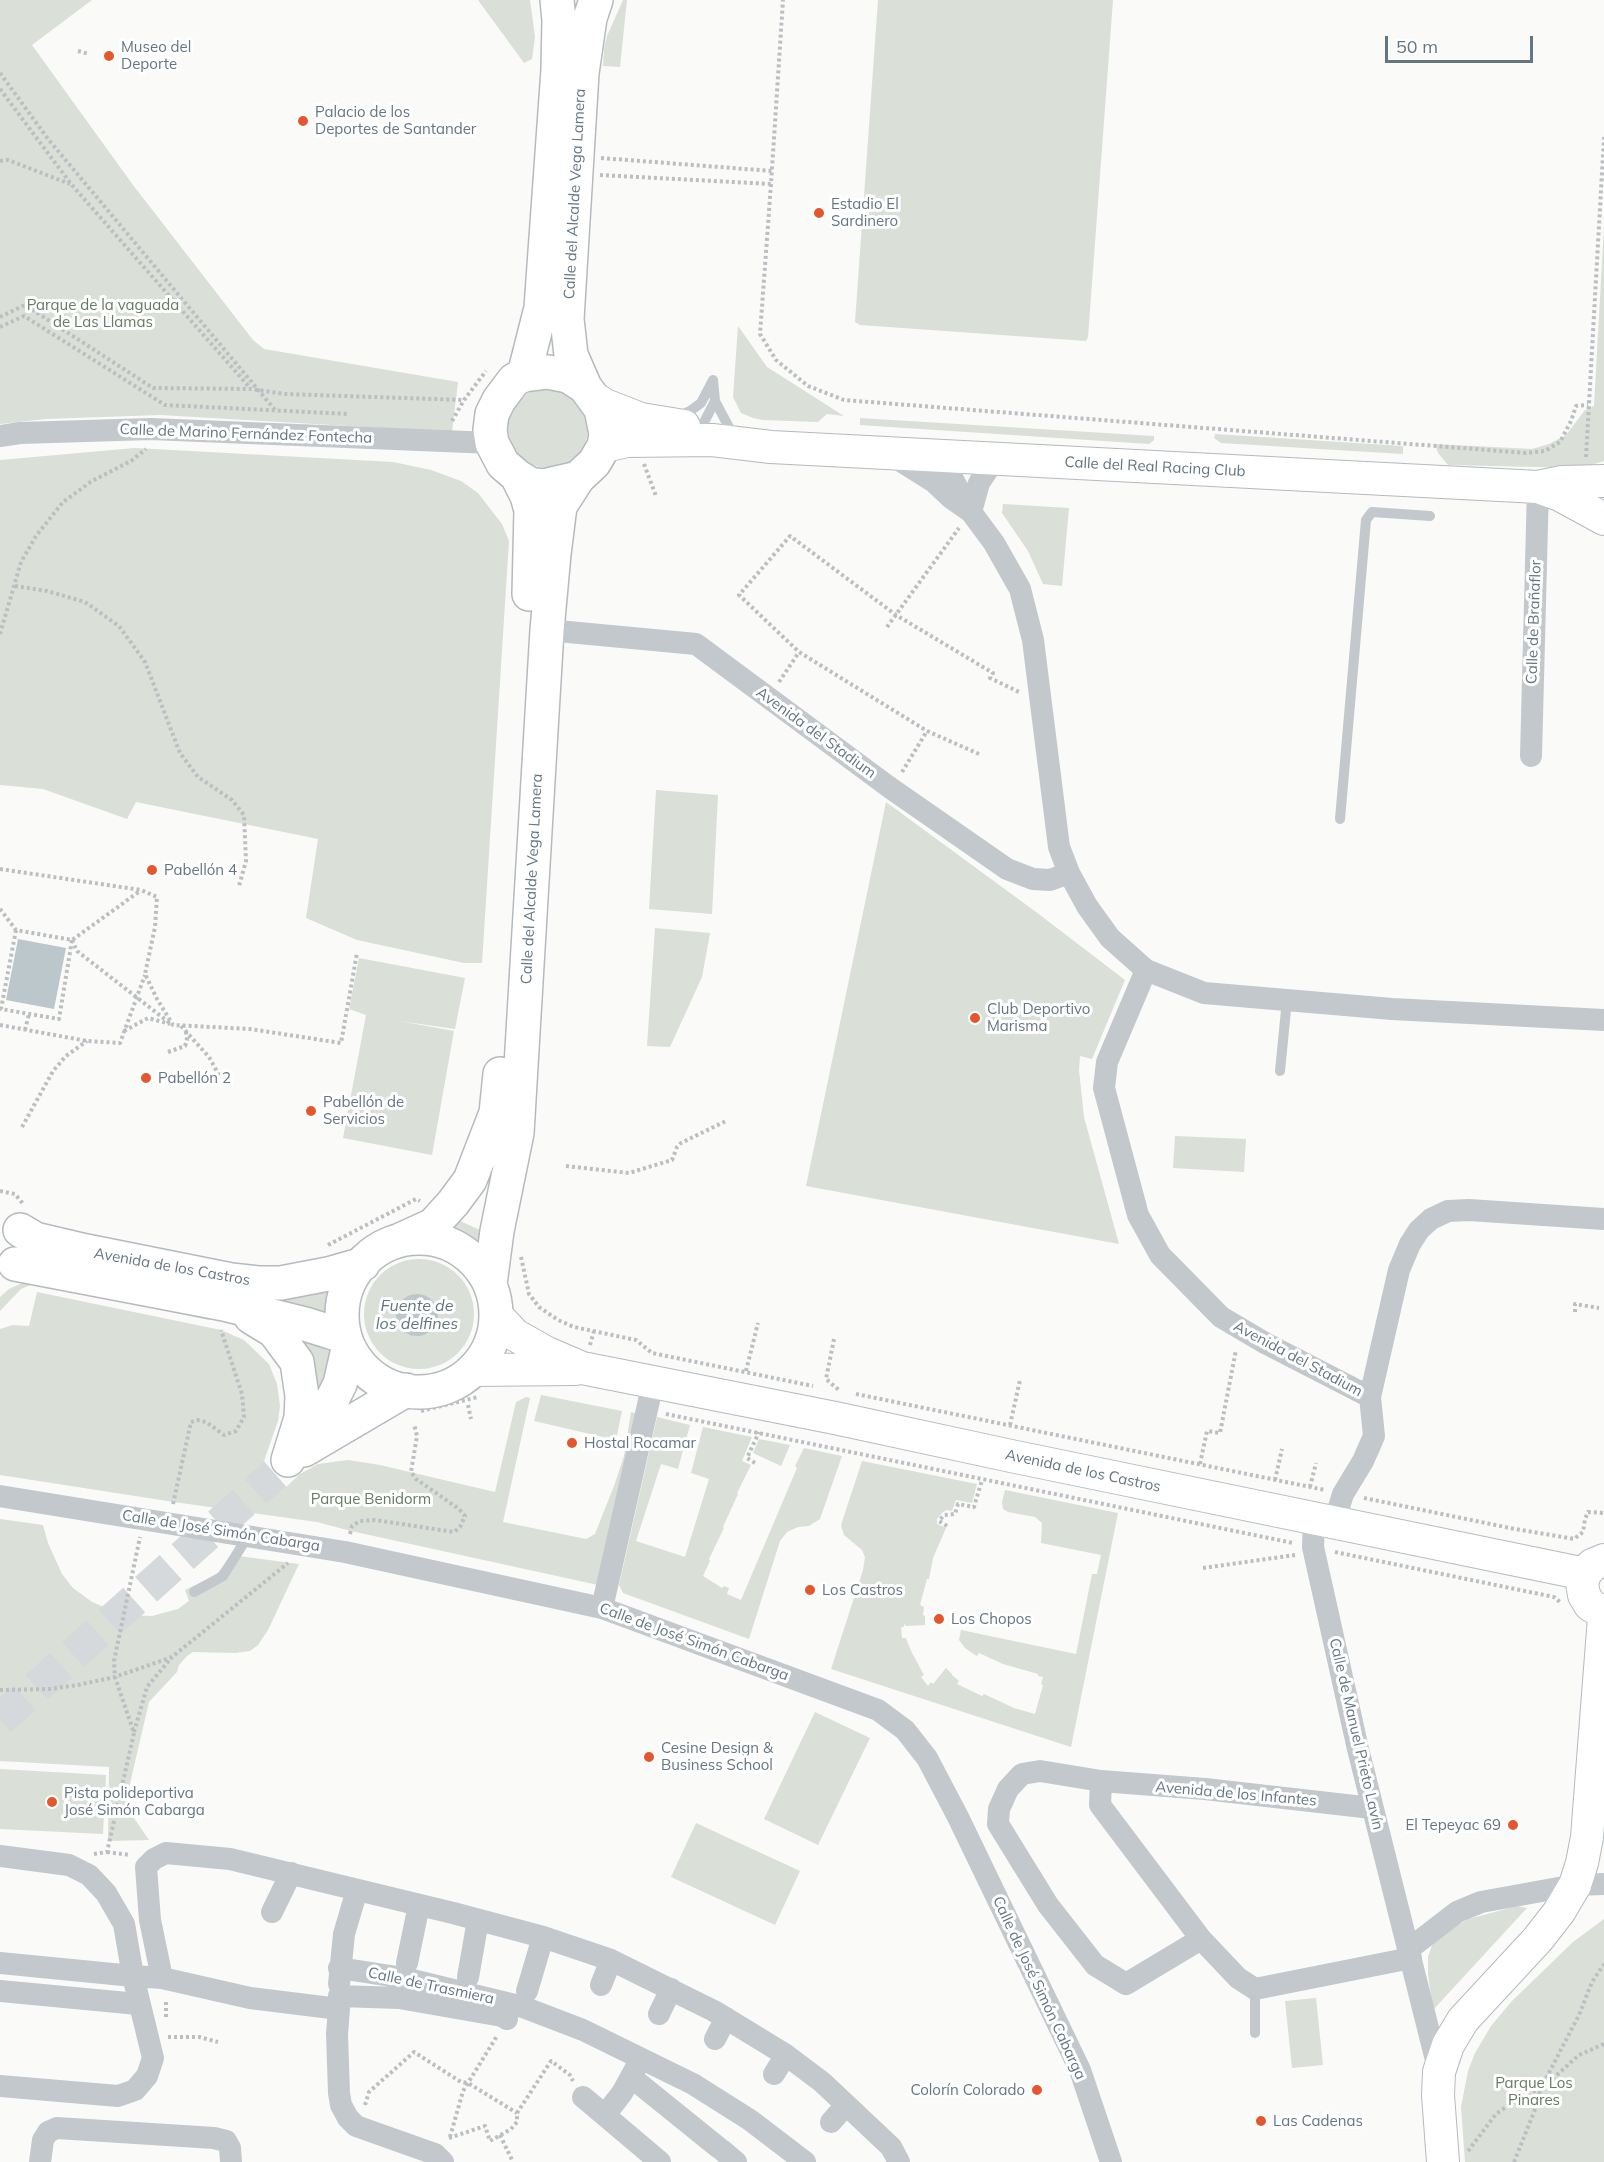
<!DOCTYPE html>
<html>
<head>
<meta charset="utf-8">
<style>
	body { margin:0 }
	#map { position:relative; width:1604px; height:2162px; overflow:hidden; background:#fafaf8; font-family:Mulish,sans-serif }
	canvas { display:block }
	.scale { position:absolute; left:1385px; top:36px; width:148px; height:27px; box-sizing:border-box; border:3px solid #657683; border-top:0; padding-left:8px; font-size:18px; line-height:21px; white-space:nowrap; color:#657683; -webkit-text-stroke:4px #fff; paint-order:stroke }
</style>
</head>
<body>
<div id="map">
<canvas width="1604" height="2162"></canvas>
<div class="scale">50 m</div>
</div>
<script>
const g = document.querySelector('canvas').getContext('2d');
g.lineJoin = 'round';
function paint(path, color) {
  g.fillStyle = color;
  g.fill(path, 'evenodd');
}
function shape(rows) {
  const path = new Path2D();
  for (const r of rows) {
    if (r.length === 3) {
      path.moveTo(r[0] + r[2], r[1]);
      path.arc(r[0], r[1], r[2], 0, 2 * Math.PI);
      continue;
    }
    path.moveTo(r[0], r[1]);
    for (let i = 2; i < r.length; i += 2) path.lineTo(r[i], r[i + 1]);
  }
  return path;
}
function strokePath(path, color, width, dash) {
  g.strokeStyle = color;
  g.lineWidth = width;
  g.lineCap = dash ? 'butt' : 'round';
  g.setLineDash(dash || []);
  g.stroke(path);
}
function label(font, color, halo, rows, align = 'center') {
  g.font = font + ' Mulish,sans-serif';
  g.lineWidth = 6;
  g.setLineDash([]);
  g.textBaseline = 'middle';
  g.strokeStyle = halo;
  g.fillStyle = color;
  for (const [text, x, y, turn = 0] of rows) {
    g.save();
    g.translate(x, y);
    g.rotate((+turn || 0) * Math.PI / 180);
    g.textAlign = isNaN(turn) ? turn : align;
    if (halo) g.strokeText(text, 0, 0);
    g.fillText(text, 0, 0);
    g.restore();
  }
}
paint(shape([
	[0,0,92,0,32,45,133,185,253,340,264,349,458,382,452,432,160,415,46,419,0,424],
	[478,0,530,0,535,37,532,59,524,63],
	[623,0,627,0,620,67,603,66,604,49,607,36],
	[878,0,1113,0,1088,337,1086,341,860,325,855,322],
	[1604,226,1604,461,1581,468,1448,465,1438,453,1435,444,1532,449,1549,444,1566,435,1585,410,1594,406],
	[738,326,767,367,844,416,827,414,818,422,763,420,753,418,741,413,733,397],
	[548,428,40],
	[860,418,1154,436,1154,440,1149,444,860,425],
	[1215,434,1403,446,1403,454,1221,443,1214,438],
	[135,448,393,462,431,470,461,481,478,493,502,524,509,541,482,963,464,963,357,940,306,918,318,839,136,802,127,819,43,789,0,785,0,460],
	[1003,504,1069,508,1062,586,1043,584,1028,551,1002,513],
	[656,790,718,795,712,914,649,909],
	[886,802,1036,912,1125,980,1092,1059,1080,1056,1079,1070,1084,1117,1119,1244,806,1186],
	[655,928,710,933,702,977,670,1047,647,1046],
	[359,958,465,978,455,1029,399,1021,454,1031,432,1155,343,1138,366,1015,349,1009],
	[1175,1136,1246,1139,1244,1172,1173,1168],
	[456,1219,482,1231,479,1244,449,1228],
	[419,1314,55],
	[27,1281,210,1314,209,1320,41,1284,33,1284,21,1289,0,1311,0,1297,9,1289],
	[329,1288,326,1305,327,1318,235,1291],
	[37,1292,221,1330,244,1340,269,1364,277,1384,280,1406,278,1421,264,1461,286,1487,300,1474,318,1464,348,1460,380,1465,495,1492,516,1402,526,1397,530,1398,503,1522,586,1539,595,1534,614,1486,624,1456,631,1412,638,1414,598,1585,351,1531,317,1522,174,1502,0,1475,0,1329,13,1325,29,1326],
	[291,1331,329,1350,331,1354,322,1401],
	[541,1395,622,1411,616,1440,534,1421],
	[657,1417,690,1425,678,1469,661,1464,636,1541,685,1557,709,1479,691,1473,703,1427,752,1437,742,1461,751,1465,737,1493,738,1494,723,1527,724,1528,709,1559,710,1561,703,1576,722,1588,724,1586,729,1588,727,1594,741,1600,797,1468,795,1466,804,1448,842,1456,820,1519,809,1526,798,1527,787,1532,780,1541,749,1639,623,1593,619,1585],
	[759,1439,790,1445,781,1466,753,1453],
	[862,1461,977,1484,972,1503,956,1500,952,1511,946,1510,942,1513,937,1519,937,1524,946,1528,933,1558,929,1579,927,1579,920,1605,924,1607,923,1615,925,1616,925,1625,906,1626,904,1624,904,1627,901,1627,902,1638,906,1638,911,1651,924,1675,921,1677,928,1686,931,1682,933,1684,946,1668,952,1674,952,1675,959,1681,957,1684,982,1696,984,1694,1014,1708,1035,1714,1043,1685,1041,1684,1043,1677,1038,1676,1038,1674,1003,1664,979,1653,977,1656,975,1655,965,1648,959,1640,961,1630,1076,1654,1092,1574,1097,1574,1101,1555,1041,1543,1042,1523,1035,1517,1008,1512,1003,1509,1002,1502,1005,1490,1118,1513,1071,1747,831,1669,863,1570,865,1557,862,1550,844,1535,841,1525],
	[0,1519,43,1525,48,1543,62,1574,73,1588,92,1602,124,1615,152,1616,178,1609,189,1601,185,1590,216,1575,231,1555,299,1564,268,1630,258,1645,250,1651,235,1653,193,1652,187,1656,179,1665,177,1672,149,1702,125,1805,149,1840,108,1841,109,1767,0,1761],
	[815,1712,870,1738,818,1845,764,1819],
	[0,1769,106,1775,103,1834,0,1829],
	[696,1823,800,1871,775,1925,671,1877],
	[1517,1906,1527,1908,1433,2010,1428,1974,1428,1957,1432,1945,1449,1929,1469,1919],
	[1604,1919,1604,2162,1465,2162,1461,2107,1468,2071,1475,2053,1491,2026,1512,2001,1573,1942],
	[1316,1998,1323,2065,1292,2068,1285,2001]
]), '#dadfd7');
paint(shape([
	[18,939,66,948,54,1009,6,1000],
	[417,1315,21]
]), '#bbc7cb');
strokePath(shape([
	[0,1720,275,1474]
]), '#d5d9db', 33, [33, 16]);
const secondary = shape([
	[594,398,605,405,641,419,684,426],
	[604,446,627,441,712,440,771,447,1538,487,1562,482,1604,481],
	[1538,487,1560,495,1604,519],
	[498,1317,515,1335,547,1353,582,1368,835,1418,1011,1456,1585,1574],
	[473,1370,575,1369],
	[1604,1560,1592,1565,1585,1574,1582,1583,1584,1595,1590,1605,1604,1613],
	[1443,2162,1438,2095,1439,2072,1448,2045,1463,2020,1538,1939,1559,1912,1575,1885,1582,1863,1587,1837,1604,1617]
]);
const primary = shape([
	[548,372,568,376,585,387,601,409,606,434,604,446,594,463,578,478,543,486,530,484,517,476,503,464,492,443,490,430,492,414,499,400,514,380,524,375,548,372],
	[524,375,541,308,558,70,559,20,557,0],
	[585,387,571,355,567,319,582,73,590,18,596,0],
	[517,476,527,496,531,510,529,594],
	[20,1230,35,1239,86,1251,231,1280,258,1283,281,1283,328,1274,363,1264],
	[419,1315,77],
	[398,1241,433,1225,453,1203,470,1180,496,1113,500,1074],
	[15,1264,224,1304,305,1324,343,1336],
	[490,1284,497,1231,517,1133,547,630,554,554,560,506,578,478],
	[251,1317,274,1331,297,1362,302,1396,301,1418,288,1460],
	[297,1448,328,1408,340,1384,348,1349],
	[304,1450,406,1390]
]);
strokePath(secondary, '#b3babf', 34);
strokePath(primary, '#b5babe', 36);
strokePath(shape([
	[78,51,89,54],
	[0,73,48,139,275,410],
	[0,89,71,184,251,389],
	[601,158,772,171],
	[0,161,8,160,70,184],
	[600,175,771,184,783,0],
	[771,184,760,334,776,360,808,386,844,400,1526,453,1545,451,1560,442,1571,421,1576,406,1588,405],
	[0,317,25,305,153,388,251,389,285,394,464,400],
	[0,327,24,316,165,405,349,414],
	[452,421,464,400,486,371],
	[1586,457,1604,137],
	[644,464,656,496],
	[15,586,47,591,85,602,119,626,145,662,180,753,198,777,232,800,244,815,246,861,239,886],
	[887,627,959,528],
	[0,634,21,562,36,536,63,502,92,481,131,461,146,449],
	[779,682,799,652],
	[979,754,927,731,799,652,739,595,790,536,896,615,993,673,990,678,1019,692],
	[902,772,927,731],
	[0,869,141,890,157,897,155,927,145,974,157,999,173,1025,250,1029,341,1043,357,953],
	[0,909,16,930,72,940,140,891],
	[16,930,1,1009,59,1019,72,940],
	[72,940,77,951,171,1024],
	[0,1025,87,1041,120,1043,145,975],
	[181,1026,209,1057,220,1077],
	[25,1030,29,1014],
	[124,1031,148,1018,170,1024],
	[168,1052,185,1046,187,1040,186,1032],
	[22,1127,53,1071,66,1056,87,1041],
	[566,1166,629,1173,672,1160,677,1147,681,1143,726,1121],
	[0,1191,15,1194,24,1205],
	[328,1245,416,1199,420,1201],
	[521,1257,529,1294,539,1307,558,1320,574,1327,636,1340,652,1353,813,1386],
	[1575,1312,1575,1304,1599,1308],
	[834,1339,826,1379,840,1391],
	[590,1345,594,1331],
	[746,1371,758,1323],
	[856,1394,1325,1490],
	[468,1405,471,1419],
	[421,1411,478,1397],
	[666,1414,1293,1543],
	[1010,1425,1020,1380],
	[755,1463,747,1458,759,1432],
	[1200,1464,1207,1431,1220,1433,1236,1350],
	[1275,1480,1282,1449],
	[1310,1487,1316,1463],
	[1364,1498,1510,1528,1574,1539,1583,1532,1585,1519,1588,1512,1604,1513],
	[173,1504,191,1422,197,1420,206,1422,224,1435,236,1431,244,1417,242,1394,221,1330],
	[947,1526,939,1521,944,1515,955,1514,958,1504,974,1507,982,1480],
	[350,1534,352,1526,360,1521,375,1520,454,1532,460,1527,465,1516,459,1509,416,1479,411,1472,417,1436,414,1424],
	[1335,1552,1554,1597,1561,1603],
	[1203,1568,1295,1555],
	[0,1690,50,1689,78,1685,115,1677,172,1657,288,1563],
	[134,1732,147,1687,172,1657],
	[107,1852,130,1855],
	[94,1854,107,1852,134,1733,115,1677,114,1661,140,1537],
	[166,2017,166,2000],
	[168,2037,199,2037,218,2042],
	[365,2105,369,2092,414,2052,461,2082,468,2083,517,2113],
	[500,2135,513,2162],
	[450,2137,463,2091,497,2036],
	[449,2138,485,2126,490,2141,511,2129,517,2122,517,2113,551,2061,570,2075,573,2081],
	[1468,2151,1496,2114,1528,2092,1540,2090,1579,2055,1604,2044],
	[1514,2162,1538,2102,1540,2090,1579,2015,1592,1982,1604,1964]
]), '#bbbfc2', 4, [3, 3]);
strokePath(shape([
	[713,380,715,401,731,431],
	[677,417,690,411,701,403,713,380],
	[701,428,715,401],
	[1340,819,1366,520,1372,512,1430,516],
	[1280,1071,1287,1000],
	[194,1592,223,1576,248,1536],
	[1255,1989,1255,2033]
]), '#c3c8cc', 10);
strokePath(shape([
	[0,436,20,433,151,429,492,443],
	[891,455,934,482,951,498,971,512,979,483,995,459],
	[940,456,971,512,994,543,1020,589,1033,640,1059,847,1069,873,1087,906,1110,938,1146,970,1204,993,1392,1009,1604,1020],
	[547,630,696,644,889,787,1007,869,1033,879,1050,880,1069,873],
	[1531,756,1538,487],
	[1146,970,1107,1062,1104,1088,1138,1215,1160,1255,1221,1317,1265,1343,1370,1397],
	[0,1496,345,1552,602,1608,878,1710,905,1730,927,1758,958,1817,1080,2070,1111,2162],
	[1314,1518,1313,1547,1358,1749,1439,2072],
	[1334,1523,1343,1494,1363,1461,1374,1436,1370,1397,1399,1270,1410,1244,1419,1230,1431,1219,1448,1211,1469,1210,1604,1219],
	[602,1608,653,1383],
	[1101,1781,1100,1805,1201,1939,1238,1978,1255,1989,1411,1958],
	[0,1856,69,1865,89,1875,106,1893,124,1924,133,1976,0,1963],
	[272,1912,291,1873],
	[1201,1939,1126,1984,1095,1965,1048,1905,998,1824,999,1809,1008,1789,1022,1774,1040,1771,1101,1781,1205,1789,1372,1808],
	[1409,1949,1457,1912,1481,1902,1575,1885,1604,1884],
	[407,1963,419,1905],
	[339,1968,404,1978,523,2007,583,2030,693,2084,750,2120,805,2162],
	[468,1977,478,1920],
	[162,1978,150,1920,146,1867,154,1859,166,1853,230,1859,453,1913,543,1937,611,1960,714,2011,786,2055,822,2082,891,2147,899,2162],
	[339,1984,344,1934,357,1890],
	[601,1985,611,1960],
	[0,1991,138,2004],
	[527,1991,543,1937],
	[339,1996,399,1998,502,2016,507,2019],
	[659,2014,671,1989],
	[715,2039,726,2018],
	[774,2074,786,2055],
	[631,2077,719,2148],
	[0,2086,118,2096,135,2090,147,2076,153,2058,133,1976,162,1978,250,1998,339,2009,337,2034,339,2093,341,2105,348,2118,356,2126,435,2154,443,2162],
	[583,2097,660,2162],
	[605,2115,622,2093,638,2064],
	[831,2122,846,2105],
	[722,2150,736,2162],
	[40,2162,43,2140,48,2132,57,2128,214,2138,226,2141,230,2148,231,2162]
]), '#c3c8cc', 22);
strokePath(secondary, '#fff', 32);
strokePath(primary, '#fff', 33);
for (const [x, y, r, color] of [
	[109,56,6,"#e4572e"],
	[303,121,6,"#e4572e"],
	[819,213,6,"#e4572e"],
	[152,870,6,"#e4572e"],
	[975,1018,6,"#e4572e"],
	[146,1078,6,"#e4572e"],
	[311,1111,6,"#e4572e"],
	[572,1443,6,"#e4572e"],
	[810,1590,6,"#e4572e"],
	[939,1619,6,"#e4572e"],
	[649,1757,6,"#e4572e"],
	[52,1802,6,"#e4572e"],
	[1513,1825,6,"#e4572e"],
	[1037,2090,6,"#e4572e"],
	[1261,2121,6,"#e4572e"]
]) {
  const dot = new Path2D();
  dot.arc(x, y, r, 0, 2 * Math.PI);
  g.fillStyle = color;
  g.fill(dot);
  strokePath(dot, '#fff', 2);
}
label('15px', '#657683', '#fff', [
	["Museo del",121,47],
	["Deporte",121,64],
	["Palacio de los",315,112],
	["Deportes de Santander",315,129],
	["Estadio El",831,204],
	["Sardinero",831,221],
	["Pabellón 4",164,870],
	["Club Deportivo",987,1009],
	["Marisma",987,1026],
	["Pabellón 2",158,1078],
	["Pabellón de",323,1102],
	["Servicios",323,1119],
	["Hostal Rocamar",584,1443],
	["Los Castros",822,1590],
	["Los Chopos",951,1619],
	["Cesine Design &",661,1748],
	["Business School",661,1765],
	["Pista polideportiva",64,1793],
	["José Simón Cabarga",64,1810],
	["El Tepeyac 69",1501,1825,"right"],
	["Colorín Colorado",1025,2090,"right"],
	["Las Cadenas",1273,2121]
], 'left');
label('15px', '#657683', '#fff', [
	["Calle del Alcalde Vega Lamera",575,194,-87],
	["Calle de Marino Fernández Fontecha",246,434,2],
	["Calle del Real Racing Club",1155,467,3],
	["Calle de Brañaflor",1534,622,-88],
	["Avenida del Stadium",816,733,36],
	["Calle del Alcalde Vega Lamera",532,879,-87],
	["Avenida de los Castros",172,1267,10],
	["Avenida del Stadium",1298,1359,28],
	["Avenida de los Castros",1083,1471,12],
	["Calle de José Simón Cabarga",221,1531,9],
	["Calle de José Simón Cabarga",694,1642,20],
	["Calle de Manuel Prieto Lavín",1356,1734,77],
	["Avenida de los Infantes",1236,1794,5],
	["Calle de Trasmiera",431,1986,12],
	["Calle de José Simón Cabarga",1039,1988,65]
]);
label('15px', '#687a64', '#fff', [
	["Parque de la vaguada",103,305],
	["de Las Llamas",103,322],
	["Parque Benidorm",371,1499],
	["Parque Los",1534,2083],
	["Pinares",1534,2100]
]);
label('italic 16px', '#60757c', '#fff', [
	["Fuente de",417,1306],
	["los delfines",417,1324]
]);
</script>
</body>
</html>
